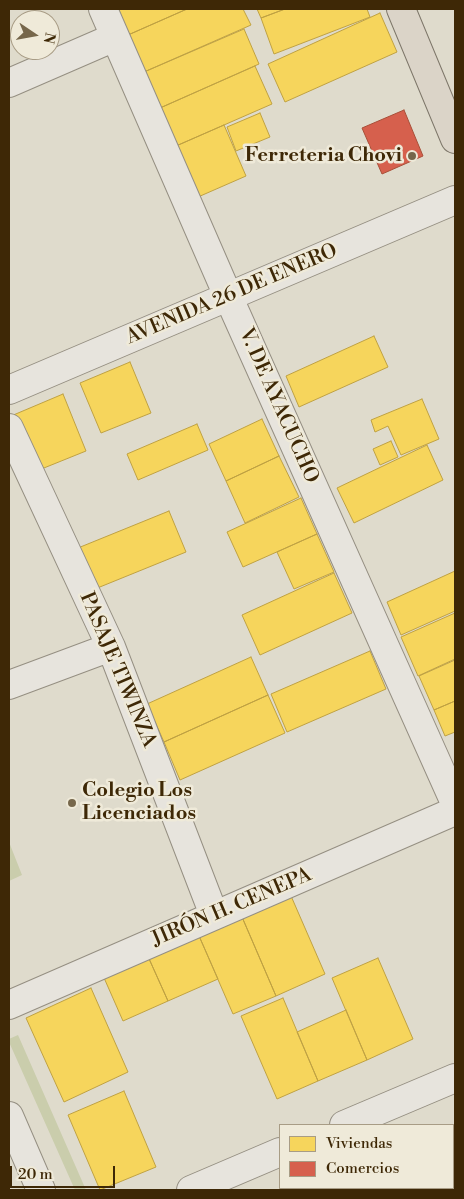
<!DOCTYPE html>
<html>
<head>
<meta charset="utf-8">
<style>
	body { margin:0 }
	#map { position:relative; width:464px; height:1199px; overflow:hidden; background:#dfdbcc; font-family:"Libre Bodoni",serif }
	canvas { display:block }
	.frame { position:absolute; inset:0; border:10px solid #3e2806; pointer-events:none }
	.legend { position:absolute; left:279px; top:1124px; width:175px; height:65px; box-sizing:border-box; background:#efead9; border:1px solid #a89c85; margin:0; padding:6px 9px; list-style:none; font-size:15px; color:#3e2806 }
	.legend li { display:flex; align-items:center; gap:10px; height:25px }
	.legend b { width:25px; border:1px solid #a89c85 }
	.north { position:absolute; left:10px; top:10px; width:50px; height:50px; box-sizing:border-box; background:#efead9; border:1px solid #a89c85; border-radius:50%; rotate:102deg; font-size:14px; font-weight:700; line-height:20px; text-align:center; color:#3e2806 }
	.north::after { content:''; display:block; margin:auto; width:18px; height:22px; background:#76674b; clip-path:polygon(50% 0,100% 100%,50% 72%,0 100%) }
	.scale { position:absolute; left:10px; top:1166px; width:105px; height:22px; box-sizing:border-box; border:2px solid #3e2806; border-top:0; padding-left:6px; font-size:15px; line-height:18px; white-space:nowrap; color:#3e2806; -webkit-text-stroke:4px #efead9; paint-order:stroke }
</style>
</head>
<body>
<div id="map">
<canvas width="464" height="1199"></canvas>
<div class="frame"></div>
<ul class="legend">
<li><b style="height:14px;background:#f6d55c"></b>Viviendas</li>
<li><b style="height:14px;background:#d6604d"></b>Comercios</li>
</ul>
<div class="north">N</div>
<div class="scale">20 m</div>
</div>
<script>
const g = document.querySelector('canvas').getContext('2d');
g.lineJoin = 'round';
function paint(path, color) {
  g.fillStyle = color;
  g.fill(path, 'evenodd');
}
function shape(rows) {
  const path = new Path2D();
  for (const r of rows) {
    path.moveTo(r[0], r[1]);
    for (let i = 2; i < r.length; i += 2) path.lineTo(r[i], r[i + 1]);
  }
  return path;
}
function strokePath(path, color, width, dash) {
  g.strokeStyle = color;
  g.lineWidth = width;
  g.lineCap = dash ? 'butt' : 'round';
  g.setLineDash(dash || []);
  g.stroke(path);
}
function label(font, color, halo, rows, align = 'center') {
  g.font = font + ' "Libre Bodoni",serif';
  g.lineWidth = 5;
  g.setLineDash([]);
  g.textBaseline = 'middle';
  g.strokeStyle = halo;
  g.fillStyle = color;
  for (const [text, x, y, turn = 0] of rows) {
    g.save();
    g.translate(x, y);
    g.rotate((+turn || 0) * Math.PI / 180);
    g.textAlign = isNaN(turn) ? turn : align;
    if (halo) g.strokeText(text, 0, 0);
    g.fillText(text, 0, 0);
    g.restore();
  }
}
paint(shape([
	[9,842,22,875,9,881],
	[18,1035,86,1190,75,1190,9,1042,9,1039]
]), '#cacdac');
const homes = shape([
	[117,9,187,9,128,35,117,9],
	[187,9,243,9,251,25,144,72,128,35,187,9],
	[257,9,285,9,261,18,257,9],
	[285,9,367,9,370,17,274,54,261,18,285,9],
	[380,13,397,52,285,102,268,64,380,13],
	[244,29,259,64,160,108,144,72,244,29],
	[255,66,272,104,176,146,160,108,255,66],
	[260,113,270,137,236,151,227,127,260,113],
	[224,125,246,176,198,197,176,146,224,125],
	[374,336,388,367,299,407,286,376,374,336],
	[130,362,151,413,101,433,80,383,130,362],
	[63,394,86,451,34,472,11,416,63,394],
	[422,399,439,439,401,455,388,426,375,432,371,420,422,399],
	[262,419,279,456,226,481,209,444,262,419],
	[197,424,208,450,138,480,127,454,197,424],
	[391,441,398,457,380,465,373,449,391,441],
	[427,445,443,480,354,523,337,488,427,445],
	[279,456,299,497,245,523,226,481,279,456],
	[301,498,317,534,243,567,227,532,301,498],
	[169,511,186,552,90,591,73,550,169,511],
	[317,534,334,572,294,589,277,552,317,534],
	[455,571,455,611,401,635,387,602,455,571],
	[334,573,352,613,260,655,242,615,334,573],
	[455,613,455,659,418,676,401,637,455,613],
	[370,651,386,689,287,732,271,694,370,651],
	[251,657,268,695,164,742,147,704,251,657],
	[455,660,455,701,434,710,419,676,455,660],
	[268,695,285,733,180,780,164,742,268,695],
	[455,701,455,732,445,736,434,710,455,701],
	[288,889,325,974,276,996,239,910,288,889],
	[239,910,276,996,233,1014,196,929,239,910],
	[196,929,218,979,168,1001,146,952,196,929],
	[146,952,168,1001,123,1021,101,971,146,952],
	[378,958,413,1039,367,1060,332,978,378,958],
	[91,988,128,1072,64,1102,26,1018,91,988],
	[283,998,318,1081,277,1099,241,1016,283,998],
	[346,1010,367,1060,318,1081,297,1032,346,1010],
	[124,1091,156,1167,100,1190,68,1115,124,1091]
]);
paint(homes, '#f6d55c');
strokePath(homes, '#bfa142', 1);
const shops = shape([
	[404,110,423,156,382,174,362,128,404,110]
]);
paint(shops, '#d6604d');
strokePath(shops, '#a84f38', 1);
const minor = shape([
	[103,9,228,296,455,803],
	[9,83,115,37],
	[9,390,455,200],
	[9,428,111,647,214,915],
	[9,685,111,647],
	[9,1005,455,811],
	[9,1116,41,1190],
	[344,1125,455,1078],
	[191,1190,280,1152]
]);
const highway = shape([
	[401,9,455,139]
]);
strokePath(minor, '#958f82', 30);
strokePath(highway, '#7d7669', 30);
strokePath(minor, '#e7e4dd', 28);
strokePath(highway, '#dbd4c8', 28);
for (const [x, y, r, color] of [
	[412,156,5,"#76674b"],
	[72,803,5,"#76674b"]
]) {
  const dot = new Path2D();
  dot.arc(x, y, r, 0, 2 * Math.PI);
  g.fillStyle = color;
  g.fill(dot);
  strokePath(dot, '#efead9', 2);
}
label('bold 20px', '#3e2806', '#efead9', [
	["Ferreteria Chovi",402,156],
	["Colegio Los",82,791,"left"],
	["Licenciados",82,814,"left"]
], 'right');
label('20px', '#3e2806', '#efead9', [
	["AVENIDA 26 DE ENERO",232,295,-23],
	["V. DE AYACUCHO",278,406,66],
	["PASAJE TIWINZA",117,670,67],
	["JIRÓN H. CENEPA",232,908,-23]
]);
</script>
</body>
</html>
